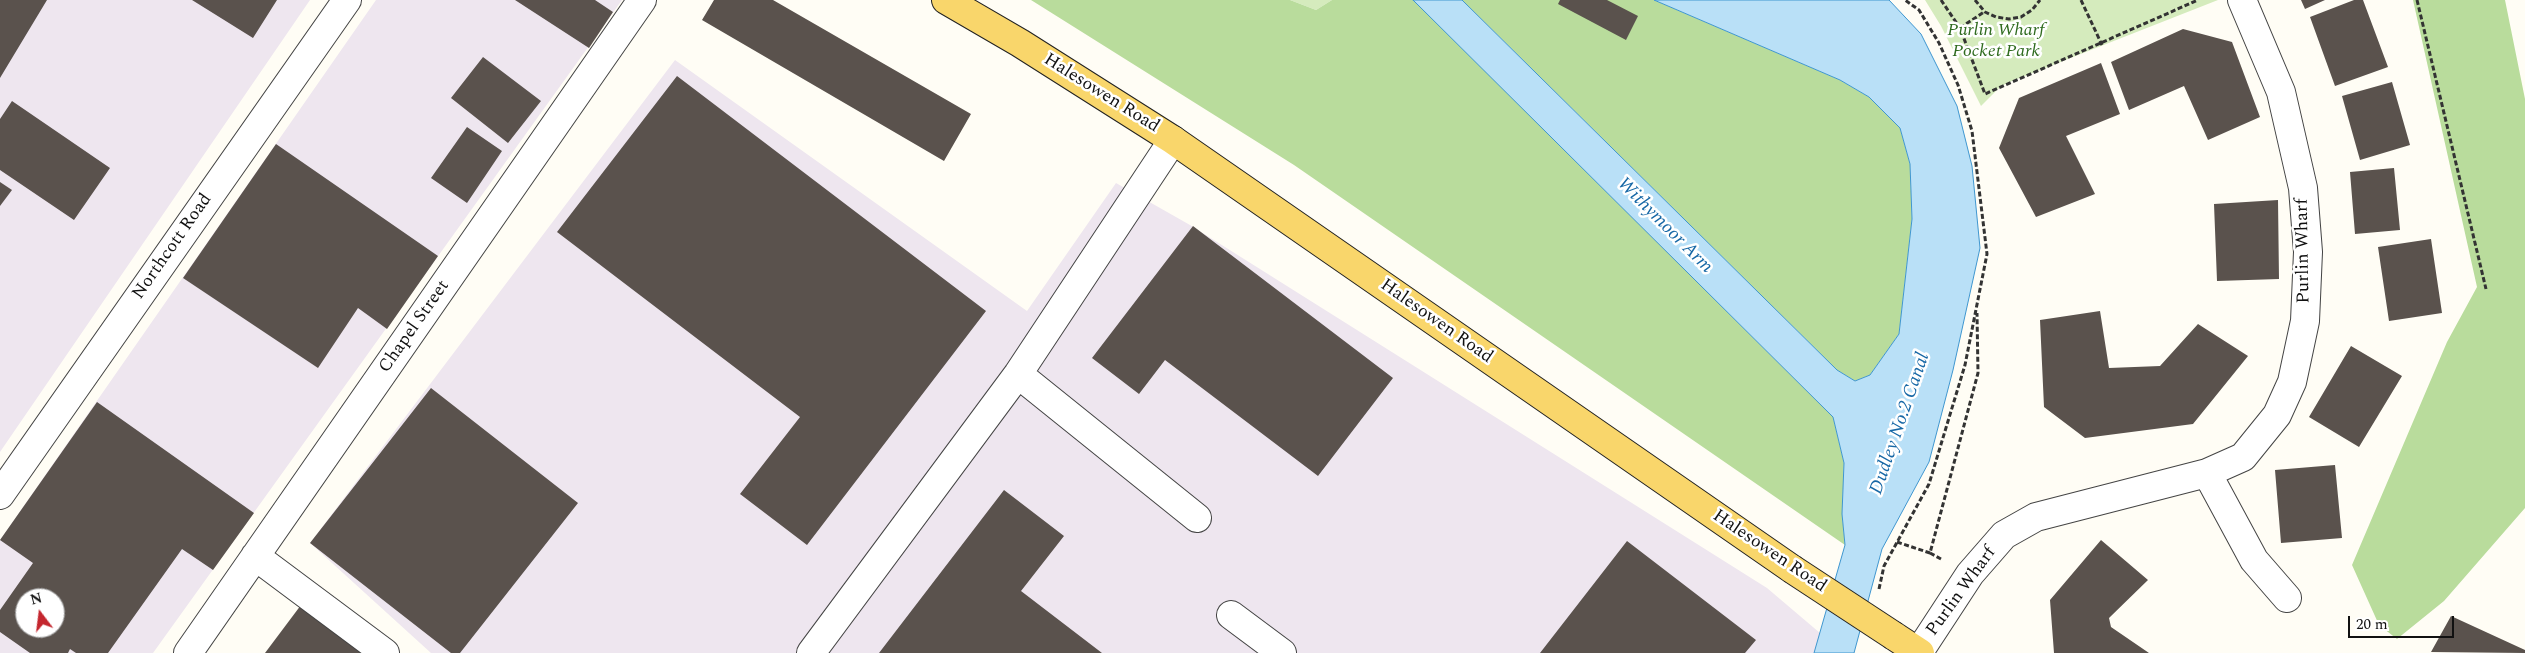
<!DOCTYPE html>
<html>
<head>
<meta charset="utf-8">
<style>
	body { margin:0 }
	#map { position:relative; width:2525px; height:653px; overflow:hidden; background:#fffdf5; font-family:Spectral,serif }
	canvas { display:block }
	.north { position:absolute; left:15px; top:588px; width:50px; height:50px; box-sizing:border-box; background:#fff; border:1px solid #a0a0a0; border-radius:50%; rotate:345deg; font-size:14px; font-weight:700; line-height:20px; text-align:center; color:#111 }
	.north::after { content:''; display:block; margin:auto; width:18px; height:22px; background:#c4262e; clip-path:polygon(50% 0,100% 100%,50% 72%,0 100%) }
	.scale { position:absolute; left:2348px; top:616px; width:106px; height:22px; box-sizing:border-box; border:2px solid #111; border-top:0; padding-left:6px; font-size:15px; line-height:18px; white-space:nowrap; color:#111; -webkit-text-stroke:4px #fff; paint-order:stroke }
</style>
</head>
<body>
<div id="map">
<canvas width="2525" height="653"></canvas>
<div class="north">N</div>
<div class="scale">20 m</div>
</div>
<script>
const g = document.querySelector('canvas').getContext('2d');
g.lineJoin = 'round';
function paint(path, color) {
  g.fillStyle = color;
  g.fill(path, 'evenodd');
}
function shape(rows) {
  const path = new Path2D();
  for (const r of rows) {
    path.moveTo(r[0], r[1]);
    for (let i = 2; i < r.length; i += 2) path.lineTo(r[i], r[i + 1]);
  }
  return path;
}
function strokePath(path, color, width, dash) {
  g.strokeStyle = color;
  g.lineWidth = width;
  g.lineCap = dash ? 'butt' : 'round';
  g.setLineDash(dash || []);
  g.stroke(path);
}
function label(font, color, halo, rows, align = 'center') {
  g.font = font + ' Spectral,serif';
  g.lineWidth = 5;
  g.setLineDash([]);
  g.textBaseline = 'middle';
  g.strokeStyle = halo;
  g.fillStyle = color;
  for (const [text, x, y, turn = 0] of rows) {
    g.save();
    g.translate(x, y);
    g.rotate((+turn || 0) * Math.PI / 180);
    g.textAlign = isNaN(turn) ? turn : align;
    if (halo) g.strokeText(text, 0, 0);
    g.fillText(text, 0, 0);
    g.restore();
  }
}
paint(shape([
	[0,0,310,0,0,452],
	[376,0,622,0,153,653,0,653,0,540],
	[25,598,55,598,55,628,25,628],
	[675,60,1027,311,1116,183,1190,225,1767,588,1820,633,1816,650,1814,653,431,653,310,543]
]), '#eee6ef');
paint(shape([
	[1290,0,1332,0,1316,10],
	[1925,0,2218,0,2012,81,2001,86,1981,106,1941,26]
]), '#d5ebbd');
paint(shape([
	[1031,0,1290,0,1316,10,1332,0,1414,0,1833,417,1844,463,1842,514,1845,545,1294,165],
	[1462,0,1654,0,1840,80,1869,97,1900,128,1910,164,1912,219,1899,334,1870,375,1855,381,1837,370],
	[2413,0,2505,0,2525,99,2525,508,2444,601,2397,639,2379,625,2352,565,2447,342,2477,287]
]), '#b9dc9c');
const water = shape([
	[1413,0,1462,0,1837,370,1855,381,1870,375,1899,334,1912,219,1910,164,1900,128,1869,97,1840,80,1654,0,1889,0,1921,34,1957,106,1972,166,1980,248,1953,370,1929,462,1882,549,1854,653,1814,653,1845,545,1842,514,1844,463,1833,417,1413,0]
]);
paint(water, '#b9e0f7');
strokePath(water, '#3f96cf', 1);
paint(shape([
	[0,0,47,0,0,78],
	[192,0,277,0,253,38],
	[515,0,595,0,613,12,589,48],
	[714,0,773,0,971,114,944,161,702,20],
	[1560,0,1607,0,1638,16,1626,40,1558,4],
	[2301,0,2325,0,2305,9],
	[2354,0,2363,0,2388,67,2335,86,2310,17],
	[2183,29,2232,42,2260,117,2208,140,2184,86,2129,110,2111,62],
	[483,57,541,101,508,143,451,98],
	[2101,63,2120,114,2066,136,2095,194,2036,217,1999,148,2019,98],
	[677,76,986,311,807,545,740,494,800,417,557,232],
	[2392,82,2410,145,2360,160,2342,96],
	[12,101,110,168,74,220,0,170,0,119],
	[467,127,502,151,467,203,431,178],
	[276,144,438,256,387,329,358,308,318,368,183,278],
	[2394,168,2400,230,2355,234,2350,172],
	[0,182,12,190,0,206],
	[2278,200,2279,279,2217,281,2214,204],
	[1193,226,1393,378,1318,476,1165,360,1139,394,1092,358],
	[2431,239,2442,313,2389,321,2378,247],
	[2100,311,2109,368,2160,366,2198,324,2248,356,2193,424,2085,438,2044,407,2040,320],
	[2351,346,2402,376,2359,447,2309,417],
	[431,388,578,503,460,653,451,653,310,543],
	[97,402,254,513,213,570,182,549,108,653,76,653,70,649,68,653,30,653,0,632,0,610,33,563,0,540],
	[25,598,55,598,55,628,25,628],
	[2335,465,2342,538,2281,543,2275,470],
	[1004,490,1064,536,1021,591,1102,653,879,653],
	[2101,540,2148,580,2109,618,2111,627,2149,653,2054,653,2050,600],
	[1627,541,1756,640,1745,653,1540,653],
	[301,605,366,653,265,653],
	[2451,616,2525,650,2525,653,2431,652]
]), '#5a524d');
const minor = shape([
	[1018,374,1197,518],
	[2207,473,2254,560,2287,598],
	[0,495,347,0],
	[255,556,385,653],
	[1231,615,1282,653],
	[1919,652,1970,574,2004,535,2036,517,2207,473,2243,457,2277,415,2292,382,2305,321,2308,252,2303,188,2281,92,2242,0],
	[188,653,642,0],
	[811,653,1018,374,1173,140]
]);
const major = shape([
	[946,0,1020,43,1173,140,1792,569],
	[1894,636,1920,653]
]);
strokePath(minor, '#444', 30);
strokePath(major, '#222', 30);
strokePath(shape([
	[1941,0,1960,28,1985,94,2198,0],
	[1975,0,1985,12,1996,17,2009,19,2021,17,2032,10,2040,0],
	[2081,0,2102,45],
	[2417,0,2486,289],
	[1960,28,1984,12],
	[1897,542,1930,553],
	[1941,559,1930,553,1978,373,1977,313],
	[1879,589,1884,566,1929,484,1965,365,1987,254,1972,131,1958,85,1939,43,1919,10,1905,0]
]), '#333', 3, [5, 2.5]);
strokePath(minor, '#fff', 28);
strokePath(major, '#f9d66b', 28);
const majorBridge = shape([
	[1792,569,1894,636]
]);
strokePath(majorBridge, '#222', 30, []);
strokePath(majorBridge, '#f9d66b', 28);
label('italic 18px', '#2f6b1f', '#fff', [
	["Purlin Wharf",1996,31],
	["Pocket Park",1996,52]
]);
label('18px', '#111', '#fff', [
	["Halesowen Road",1101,94,32],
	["Northcott Road",173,247,-55],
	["Purlin Wharf",2304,251,-91],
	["Halesowen Road",1436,322,35],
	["Chapel Street",415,327,-55],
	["Halesowen Road",1769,552,34],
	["Purlin Wharf",1962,592,-54]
]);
label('italic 19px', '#1768a6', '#fff', [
	["Withymoor Arm",1664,226,45],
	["Dudley No.2 Canal",1901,424,-71]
]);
</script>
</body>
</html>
